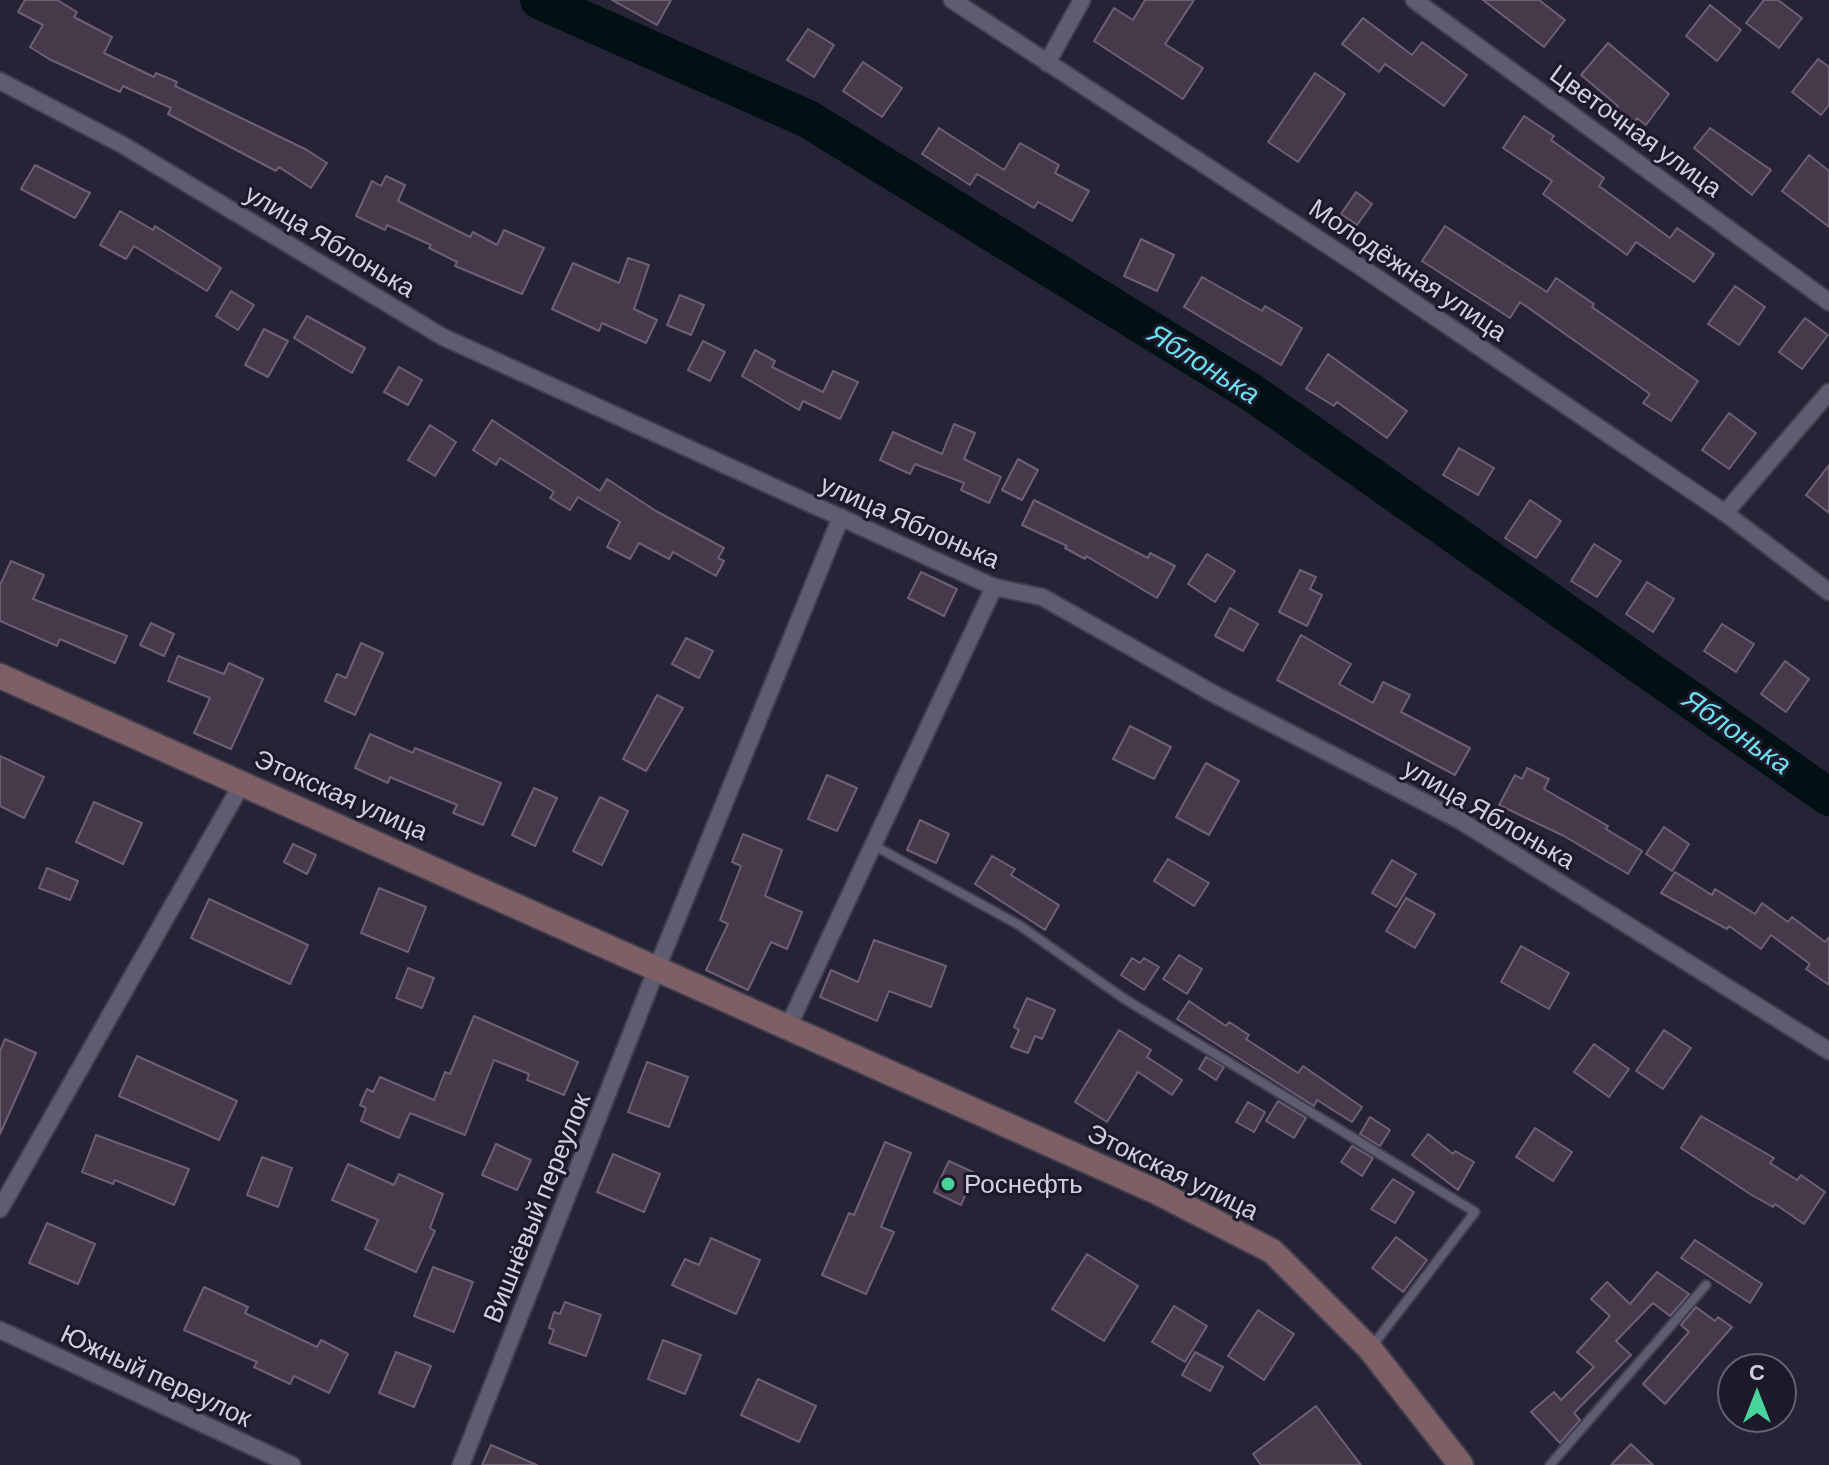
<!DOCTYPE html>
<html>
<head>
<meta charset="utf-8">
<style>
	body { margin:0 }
	#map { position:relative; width:1829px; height:1465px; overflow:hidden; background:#252335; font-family:Barlow,sans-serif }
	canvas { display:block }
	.north { position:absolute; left:1717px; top:1353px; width:80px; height:80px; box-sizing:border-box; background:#1c192b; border:2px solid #646272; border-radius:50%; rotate:0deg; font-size:22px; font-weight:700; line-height:32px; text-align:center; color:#d1d0dc }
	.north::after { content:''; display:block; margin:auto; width:28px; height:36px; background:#4ad49c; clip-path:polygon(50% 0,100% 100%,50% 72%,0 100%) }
</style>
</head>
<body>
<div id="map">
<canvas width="1829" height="1465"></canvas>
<div class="north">С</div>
</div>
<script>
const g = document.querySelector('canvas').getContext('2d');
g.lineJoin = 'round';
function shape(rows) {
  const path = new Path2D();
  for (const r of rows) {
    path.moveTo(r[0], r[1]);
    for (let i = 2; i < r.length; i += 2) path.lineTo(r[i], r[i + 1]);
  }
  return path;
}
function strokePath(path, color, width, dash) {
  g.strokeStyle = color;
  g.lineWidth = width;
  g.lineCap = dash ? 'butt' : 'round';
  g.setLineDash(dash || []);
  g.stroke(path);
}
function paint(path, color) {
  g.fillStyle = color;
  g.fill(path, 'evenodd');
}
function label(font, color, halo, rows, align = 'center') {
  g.font = font + ' Barlow,sans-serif';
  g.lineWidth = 6;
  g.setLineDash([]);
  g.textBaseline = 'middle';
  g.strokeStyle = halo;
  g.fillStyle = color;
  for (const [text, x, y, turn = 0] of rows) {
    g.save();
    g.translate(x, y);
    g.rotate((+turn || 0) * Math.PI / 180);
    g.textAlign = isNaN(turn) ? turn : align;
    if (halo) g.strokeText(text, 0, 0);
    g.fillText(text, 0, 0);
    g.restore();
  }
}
strokePath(shape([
	[539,0,808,119,1251,392,1829,797]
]), '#001013', 38);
const building = shape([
	[25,0,57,0,77,12,74,17,112,37,104,53,154,77,156,73,177,82,175,86,307,150,327,163,311,188,279,167,276,171,168,114,171,108,123,86,120,92,49,59,30,47,43,25,18,12,25,0],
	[612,0,671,0,657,25,612,0],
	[1145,0,1194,0,1165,44,1203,68,1183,99,1094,41,1114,8,1133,20,1145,0],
	[1483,0,1539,0,1565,20,1544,47,1483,0],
	[1764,0,1778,0,1802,18,1779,48,1746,23,1764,0],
	[1710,5,1741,30,1717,61,1686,36,1710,5],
	[1363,18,1412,55,1422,42,1467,75,1444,106,1385,64,1379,72,1342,44,1363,18],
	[808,29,834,45,814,77,787,60,808,29],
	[1608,43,1669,94,1646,125,1637,118,1633,124,1615,110,1618,106,1581,75,1608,43],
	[1818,59,1829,67,1829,105,1821,115,1792,92,1818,59],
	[863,62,902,88,882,117,843,91,863,62],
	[1315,73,1345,94,1298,162,1268,142,1315,73],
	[1524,116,1554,136,1551,140,1604,178,1599,186,1670,238,1677,228,1714,254,1694,282,1636,242,1627,255,1543,194,1552,181,1503,148,1524,116],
	[939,128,1004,170,1020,143,1059,165,1055,173,1089,191,1072,221,1038,202,1034,208,977,174,970,185,922,154,939,128],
	[1710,128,1771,170,1752,195,1694,148,1710,128],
	[1809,155,1829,171,1829,227,1782,191,1809,155],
	[35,165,90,193,75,218,21,189,35,165],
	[386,176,405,185,398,201,470,237,473,232,497,245,504,230,544,248,522,294,455,266,457,262,429,248,431,245,387,225,385,230,356,216,372,181,381,186,386,176],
	[1356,192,1372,204,1357,225,1341,214,1356,192],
	[120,211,153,230,155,226,221,268,207,291,134,246,126,259,100,245,120,211],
	[1445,226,1547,292,1556,278,1594,304,1592,307,1698,381,1671,421,1643,403,1650,394,1520,302,1510,318,1422,261,1445,226],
	[1141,239,1174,255,1157,291,1124,276,1141,239],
	[628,258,649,265,634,309,657,320,646,343,602,323,599,331,552,309,573,263,619,283,628,258],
	[1202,277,1262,311,1265,306,1302,328,1281,365,1184,307,1202,277],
	[1735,286,1765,307,1739,345,1708,324,1735,286],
	[231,291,254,305,238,330,216,316,231,291],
	[680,295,704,305,691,335,667,325,680,295],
	[307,316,365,348,352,373,294,338,307,316],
	[1805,318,1828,335,1802,369,1779,352,1805,318],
	[264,329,288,341,268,377,245,365,264,329],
	[703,341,725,352,710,381,688,370,703,341],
	[755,350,775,361,772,367,823,392,833,371,858,382,840,419,803,401,799,410,742,376,755,350],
	[1328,354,1407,411,1387,438,1337,402,1334,406,1306,389,1328,354],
	[399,367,422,380,408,405,384,392,399,367],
	[1729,413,1756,433,1729,469,1702,450,1729,413],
	[492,420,600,491,607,479,656,511,724,548,718,558,724,561,716,576,673,552,669,559,639,543,630,559,607,547,620,522,578,497,570,510,550,498,554,492,500,458,496,465,473,450,492,420],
	[954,424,975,433,964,459,1001,477,989,503,961,490,964,483,915,464,910,474,880,460,893,432,942,454,954,424],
	[430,425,456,442,435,476,408,460,430,425],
	[1459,448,1494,468,1478,495,1443,475,1459,448],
	[1018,459,1038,470,1022,500,1002,490,1018,459],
	[1829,465,1829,513,1806,495,1829,465],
	[1034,500,1148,558,1150,553,1175,566,1157,598,1086,556,1085,559,1065,548,1067,546,1022,525,1034,500],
	[1530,500,1561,521,1536,558,1505,538,1530,500],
	[1594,544,1621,561,1597,597,1571,581,1594,544],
	[1207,554,1235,571,1215,602,1188,584,1207,554],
	[11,561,44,575,33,599,127,636,115,663,60,639,57,646,0,621,0,585,11,561],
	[1300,570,1316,577,1310,589,1322,595,1307,626,1279,612,1300,570],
	[921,572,957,589,944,616,908,598,921,572],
	[1647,582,1674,599,1653,632,1626,614,1647,582],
	[1230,608,1258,624,1243,651,1215,636,1230,608],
	[151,623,174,634,164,656,140,645,151,623],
	[1722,624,1754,644,1736,672,1704,651,1722,624],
	[1301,635,1351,664,1339,684,1373,703,1383,682,1410,695,1401,712,1470,748,1455,775,1277,680,1301,635],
	[686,638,713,651,699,678,672,664,686,638],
	[361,643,383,653,355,715,325,701,337,674,346,678,361,643],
	[178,656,224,674,229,663,263,679,231,749,194,733,210,698,168,681,178,656],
	[1785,661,1809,679,1786,712,1761,694,1785,661],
	[657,695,683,708,646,771,623,759,657,695],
	[1130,726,1171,747,1154,779,1113,759,1130,726],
	[370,734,413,753,415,748,501,783,483,825,453,813,457,805,390,777,388,783,355,768,370,734],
	[0,756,44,777,24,818,0,806,0,756],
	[1206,763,1239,781,1209,835,1176,817,1206,763],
	[1527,768,1549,779,1544,789,1608,826,1606,829,1642,851,1628,874,1564,836,1499,805,1515,775,1522,779,1527,768],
	[827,775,857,788,837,831,808,819,827,775],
	[534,788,557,798,535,846,512,835,534,788],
	[600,797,628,811,602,865,573,851,600,797],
	[94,802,142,823,123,864,76,842,94,802],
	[920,820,949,834,936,863,907,850,920,820],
	[1664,827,1689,844,1672,871,1646,854,1664,827],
	[743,834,782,850,765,896,802,912,787,949,771,942,748,990,706,970,728,924,720,920,741,866,732,862,743,834],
	[293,844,316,855,307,874,284,862,293,844],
	[992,856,1015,869,1011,875,1059,905,1045,930,975,884,992,856],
	[1168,859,1209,883,1194,906,1154,881,1168,859],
	[1392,860,1416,874,1396,907,1372,893,1392,860],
	[47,868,78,881,70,900,39,888,47,868],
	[1675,872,1712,895,1715,889,1755,914,1762,903,1788,922,1792,917,1825,942,1829,937,1829,985,1806,969,1810,964,1771,935,1761,949,1729,926,1727,929,1661,893,1675,872],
	[379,888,426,907,408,952,361,933,379,888],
	[1406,898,1435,914,1415,948,1386,931,1406,898],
	[209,899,308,945,290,984,191,938,209,899],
	[874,940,946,966,931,1007,889,991,877,1021,820,997,831,970,858,982,874,940],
	[1521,946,1569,973,1549,1009,1501,982,1521,946],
	[1179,955,1202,969,1187,994,1163,979,1179,955],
	[1132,958,1140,963,1144,958,1159,967,1144,990,1121,975,1132,958],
	[408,968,434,978,422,1008,396,998,408,968],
	[1027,998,1055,1010,1042,1039,1035,1036,1028,1053,1011,1047,1019,1030,1014,1027,1027,998],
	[1189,1001,1226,1026,1229,1022,1249,1035,1246,1039,1298,1073,1303,1066,1362,1107,1352,1122,1317,1100,1314,1106,1177,1019,1189,1001],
	[474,1016,578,1062,564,1095,527,1080,529,1074,494,1060,465,1135,410,1113,399,1138,361,1121,366,1108,360,1105,367,1089,373,1092,380,1077,434,1100,445,1072,450,1074,474,1016],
	[1119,1030,1151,1050,1147,1057,1182,1080,1172,1095,1138,1072,1107,1122,1075,1102,1119,1030],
	[1664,1030,1691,1048,1663,1089,1636,1071,1664,1030],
	[5,1039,36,1053,0,1134,0,1051,5,1039],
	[1594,1044,1629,1069,1609,1097,1574,1072,1594,1044],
	[137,1056,237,1101,219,1140,119,1096,137,1056],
	[1206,1057,1224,1067,1216,1080,1199,1069,1206,1057],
	[647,1062,688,1077,669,1127,628,1112,647,1062],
	[1278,1101,1306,1118,1294,1138,1266,1121,1278,1101],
	[1248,1102,1265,1112,1254,1132,1236,1122,1248,1102],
	[1701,1116,1774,1158,1770,1163,1797,1180,1801,1175,1825,1192,1804,1224,1775,1204,1773,1207,1750,1194,1681,1148,1701,1116],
	[1370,1117,1390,1130,1380,1146,1360,1134,1370,1117],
	[1535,1128,1572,1152,1553,1181,1516,1157,1535,1128],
	[1428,1134,1453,1154,1455,1151,1474,1162,1458,1190,1412,1155,1428,1134],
	[96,1135,189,1169,174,1205,115,1180,113,1184,82,1172,96,1135],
	[885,1142,911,1153,881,1227,894,1232,866,1294,822,1275,849,1213,854,1215,885,1142],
	[496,1144,531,1160,517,1190,482,1175,496,1144],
	[1352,1146,1373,1158,1362,1176,1341,1162,1352,1146],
	[613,1154,660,1174,644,1212,597,1192,613,1154],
	[262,1157,292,1168,278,1207,247,1195,262,1157],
	[949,1161,975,1173,961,1205,934,1192,949,1161],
	[348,1164,394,1185,399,1174,443,1194,430,1228,435,1231,416,1272,365,1249,378,1220,332,1200,348,1164],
	[1393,1179,1414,1192,1395,1223,1371,1209,1393,1179],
	[47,1223,95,1244,78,1284,29,1263,47,1223],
	[1396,1237,1427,1260,1403,1292,1372,1268,1396,1237],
	[711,1238,760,1260,736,1314,672,1285,685,1259,699,1265,711,1238],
	[1695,1240,1762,1284,1750,1303,1681,1258,1695,1240],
	[1087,1254,1138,1286,1104,1341,1052,1309,1087,1254],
	[433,1267,473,1282,454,1332,414,1316,433,1267],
	[1657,1272,1689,1294,1670,1316,1653,1303,1616,1341,1631,1355,1574,1413,1580,1420,1560,1443,1531,1412,1554,1392,1561,1400,1594,1367,1577,1352,1610,1316,1591,1299,1607,1282,1630,1304,1657,1272],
	[204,1287,248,1307,245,1313,317,1347,321,1340,348,1354,329,1393,294,1376,290,1384,254,1367,257,1362,184,1330,204,1287],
	[565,1302,601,1315,586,1356,549,1343,554,1330,549,1328,554,1312,560,1314,565,1302],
	[1174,1306,1207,1326,1185,1362,1152,1342,1174,1306],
	[1696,1307,1715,1321,1718,1317,1732,1327,1665,1404,1643,1384,1689,1332,1681,1325,1696,1307],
	[1258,1310,1294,1334,1264,1380,1228,1356,1258,1310],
	[663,1340,701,1355,685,1394,648,1379,663,1340],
	[396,1352,431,1366,414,1407,379,1393,396,1352],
	[1195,1352,1223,1367,1210,1391,1182,1375,1195,1352],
	[758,1379,816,1406,799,1442,741,1415,758,1379],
	[1316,1406,1361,1465,1261,1465,1253,1454,1316,1406],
	[1631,1444,1653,1465,1611,1465,1631,1444],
	[491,1445,537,1465,482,1465,491,1445]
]);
paint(building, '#46394a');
strokePath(building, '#6e6073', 2);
const service = shape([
	[873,845,1019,925,1123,998,1475,1212,1373,1345],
	[1550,1465,1706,1285]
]);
const minor = shape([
	[952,0,1361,267,1725,513,1829,592],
	[1414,0,1829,302],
	[1047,63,1082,0],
	[0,81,121,144,443,337,994,587,1042,597,1216,695,1461,821,1829,1051],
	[1725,513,1829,392],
	[788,1027,994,587],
	[0,1209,243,782],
	[0,1330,292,1465],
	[461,1465,657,968,841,517]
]);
const secondary = shape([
	[0,676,1157,1192,1272,1251,1370,1349,1461,1465]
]);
strokePath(service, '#413f4e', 12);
strokePath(minor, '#413f4e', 20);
strokePath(secondary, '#413f4e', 28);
strokePath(service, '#5e5c71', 8);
strokePath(minor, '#5e5c71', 16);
strokePath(secondary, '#7e5f65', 24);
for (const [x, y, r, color] of [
	[948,1184,8,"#4ad49c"]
]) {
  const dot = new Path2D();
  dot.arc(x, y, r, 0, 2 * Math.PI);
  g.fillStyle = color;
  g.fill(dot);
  strokePath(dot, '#1c192b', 3);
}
label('26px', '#d1d0dc', '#1c192b', [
	["Цветочная улица",1636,131,36],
	["улица Яблонька",330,241,31],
	["Молодёжная улица",1408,270,34],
	["улица Яблонька",910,522,24],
	["Этокская улица",341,795,24],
	["улица Яблонька",1489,814,30],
	["Этокская улица",1173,1172,26],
	["Вишнёвый переулок",537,1208,-68],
	["Южный переулок",156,1376,25]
]);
label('26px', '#d1d0dc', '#1c192b', [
	["Роснефть",964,1184]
], 'left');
label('italic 28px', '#6cdfed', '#1c192b', [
	["Яблонька",1204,364,32],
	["Яблонька",1737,732,35]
]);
</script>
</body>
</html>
